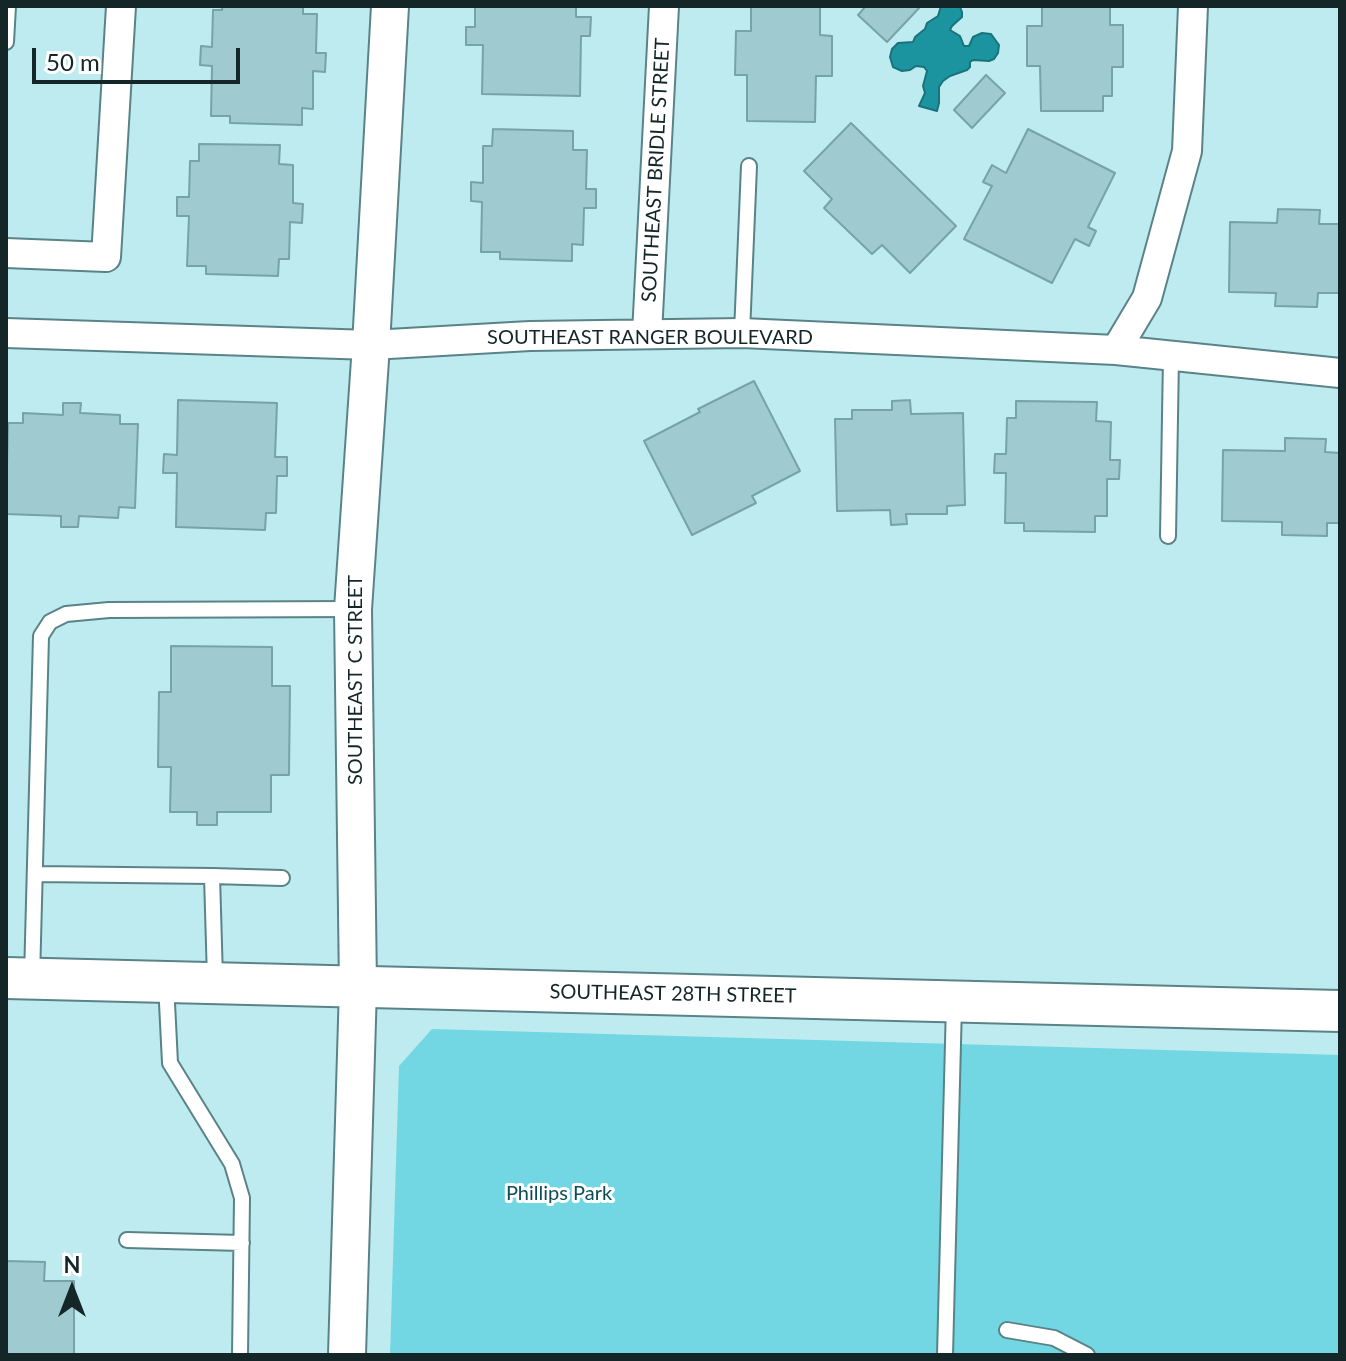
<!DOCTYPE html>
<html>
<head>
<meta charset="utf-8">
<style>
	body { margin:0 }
	#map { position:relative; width:1346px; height:1361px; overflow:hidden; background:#beebf0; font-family:Lato,sans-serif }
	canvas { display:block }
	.frame { position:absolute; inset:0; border:8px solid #142627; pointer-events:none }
	.north { position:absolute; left:32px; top:1249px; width:80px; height:80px; -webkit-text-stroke:6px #fff; paint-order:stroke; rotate:0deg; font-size:22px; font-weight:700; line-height:32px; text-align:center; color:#142627 }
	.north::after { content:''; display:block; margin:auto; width:28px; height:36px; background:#142627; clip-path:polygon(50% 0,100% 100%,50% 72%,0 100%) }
	.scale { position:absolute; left:32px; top:48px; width:208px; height:36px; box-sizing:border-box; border:4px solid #142627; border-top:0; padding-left:10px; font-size:24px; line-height:28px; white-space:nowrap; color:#142627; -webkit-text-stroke:6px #fff; paint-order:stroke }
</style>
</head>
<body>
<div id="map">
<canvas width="1346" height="1361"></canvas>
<div class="frame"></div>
<div class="north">N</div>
<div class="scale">50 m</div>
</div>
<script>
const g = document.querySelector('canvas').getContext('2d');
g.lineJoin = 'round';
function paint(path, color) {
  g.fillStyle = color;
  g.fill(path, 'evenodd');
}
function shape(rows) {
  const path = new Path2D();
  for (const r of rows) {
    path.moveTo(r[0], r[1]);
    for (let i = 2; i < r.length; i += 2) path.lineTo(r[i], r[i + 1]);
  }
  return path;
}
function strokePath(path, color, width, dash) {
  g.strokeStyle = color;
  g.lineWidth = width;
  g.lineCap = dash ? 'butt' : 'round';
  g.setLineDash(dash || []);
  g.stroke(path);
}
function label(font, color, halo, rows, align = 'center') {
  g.font = font + ' Lato,sans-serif';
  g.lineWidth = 6;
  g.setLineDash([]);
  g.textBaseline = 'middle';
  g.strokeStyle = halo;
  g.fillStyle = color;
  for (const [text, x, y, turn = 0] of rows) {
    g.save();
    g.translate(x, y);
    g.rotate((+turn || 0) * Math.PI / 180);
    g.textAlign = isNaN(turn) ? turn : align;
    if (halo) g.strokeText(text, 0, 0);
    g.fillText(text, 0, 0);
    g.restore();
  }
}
paint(shape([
	[432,1029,1340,1055,1340,1355,390,1355,399,1066]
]), '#72d7e2');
const water = shape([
	[941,6,960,7,962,12,962,17,952,26,950,30,960,36,964,46,969,46,973,37,982,33,991,34,999,45,998,53,994,59,989,61,973,60,970,62,970,67,967,70,950,76,943,81,939,87,939,103,937,111,919,106,925,93,923,86,927,71,924,67,916,66,910,70,902,71,893,67,890,57,892,49,898,43,913,42,915,37,925,29,927,23,938,16,941,6]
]);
paint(water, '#1b949f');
strokePath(water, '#19737b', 2);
const building = shape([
	[222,6,303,6,303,14,317,14,316,53,326,53,325,72,313,71,313,109,302,108,302,125,230,123,230,116,211,116,212,66,200,65,201,46,212,47,213,10,222,10,222,6],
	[475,6,576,6,576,17,591,17,590,36,581,36,580,96,482,94,483,45,466,45,466,27,475,27,475,6],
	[751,6,820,6,820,35,832,36,832,76,816,76,815,122,747,121,747,75,735,75,736,31,751,31,751,6],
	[866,6,921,6,887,42,858,15,866,6],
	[1042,6,1110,6,1110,25,1123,25,1123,67,1112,67,1112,96,1103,96,1103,111,1041,111,1040,66,1027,66,1027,26,1042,26,1042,6],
	[986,75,1005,93,972,128,954,110,986,75],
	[851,123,956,226,910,273,882,245,872,254,824,208,832,199,804,171,851,123],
	[493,129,573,131,573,150,587,150,586,189,596,189,596,208,584,208,583,245,572,244,572,261,500,259,500,252,481,252,482,202,471,201,471,182,483,183,483,146,492,146,493,129],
	[1028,129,1115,173,1088,227,1096,231,1089,246,1075,239,1052,283,964,239,992,186,983,182,992,165,1006,173,1028,129],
	[199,144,280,145,279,164,293,165,293,203,303,204,302,223,290,222,289,259,279,259,278,276,206,274,206,266,187,266,189,216,177,216,177,197,189,197,190,161,199,161,199,144],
	[1278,209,1320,210,1319,224,1340,224,1340,293,1318,293,1317,307,1275,306,1276,293,1229,292,1230,222,1277,223,1278,209],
	[754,381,800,471,752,496,756,503,692,535,644,441,700,412,698,409,754,381],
	[178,400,277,403,275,457,287,457,287,476,277,476,276,513,266,513,265,530,176,527,177,473,163,473,164,454,177,455,178,400],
	[910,400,911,414,963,413,965,505,947,506,947,514,906,514,907,524,891,525,890,510,837,511,835,419,852,419,852,410,892,410,892,401,910,400],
	[1016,401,1097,402,1096,421,1111,422,1110,460,1120,460,1119,479,1107,479,1107,516,1095,516,1095,532,1024,531,1024,523,1005,523,1006,473,994,473,995,454,1006,454,1007,418,1016,418,1016,401],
	[63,403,81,403,80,413,120,415,120,424,138,424,135,508,119,507,118,518,79,516,78,527,61,527,61,516,6,514,8,423,23,423,23,413,63,415,63,403],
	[1285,438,1326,439,1325,452,1340,453,1340,523,1327,523,1327,536,1282,535,1282,522,1222,521,1223,450,1285,451,1285,438],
	[171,646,272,647,272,686,290,686,289,775,271,775,271,812,217,812,217,825,197,825,197,812,170,812,171,767,158,767,159,692,171,692,171,646],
	[6,1261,45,1262,44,1281,74,1281,74,1355,6,1355,6,1261]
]);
paint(building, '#9fcbd0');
strokePath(building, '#77a2a7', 2);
const service = shape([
	[6,42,8,6],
	[742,333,749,166],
	[1168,536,1171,357],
	[36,874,212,876,215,979],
	[212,876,282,878],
	[32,978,41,636,50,622,66,614,109,610,353,609],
	[166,983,170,1063,232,1164,242,1198,240,1355],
	[127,1240,242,1243],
	[1007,1330,1054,1338,1087,1355],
	[945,1355,954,1004]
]);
const minor = shape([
	[6,253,106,257,121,6],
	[6,333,371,345,530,336,742,333,1116,350,1340,373],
	[647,334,664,6],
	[1116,350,1147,298,1187,151,1193,6]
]);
const tertiary = shape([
	[347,1355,358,987,353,609,371,345,390,6]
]);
const secondary = shape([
	[6,978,1340,1011]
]);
strokePath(service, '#598387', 18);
strokePath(minor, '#598387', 32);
strokePath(tertiary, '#598387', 40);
strokePath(secondary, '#598387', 44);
strokePath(service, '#fff', 14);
strokePath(minor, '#fff', 28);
strokePath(tertiary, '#fff', 36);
strokePath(secondary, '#fff', 40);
label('20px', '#142627', '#fff', [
	["SOUTHEAST BRIDLE STREET",656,170,-87],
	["SOUTHEAST RANGER BOULEVARD",650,338],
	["SOUTHEAST C STREET",356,680,-90],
	["SOUTHEAST 28TH STREET",673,994,1]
]);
label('20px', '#0d4e54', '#fff', [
	["Phillips Park",559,1194]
]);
</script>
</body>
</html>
